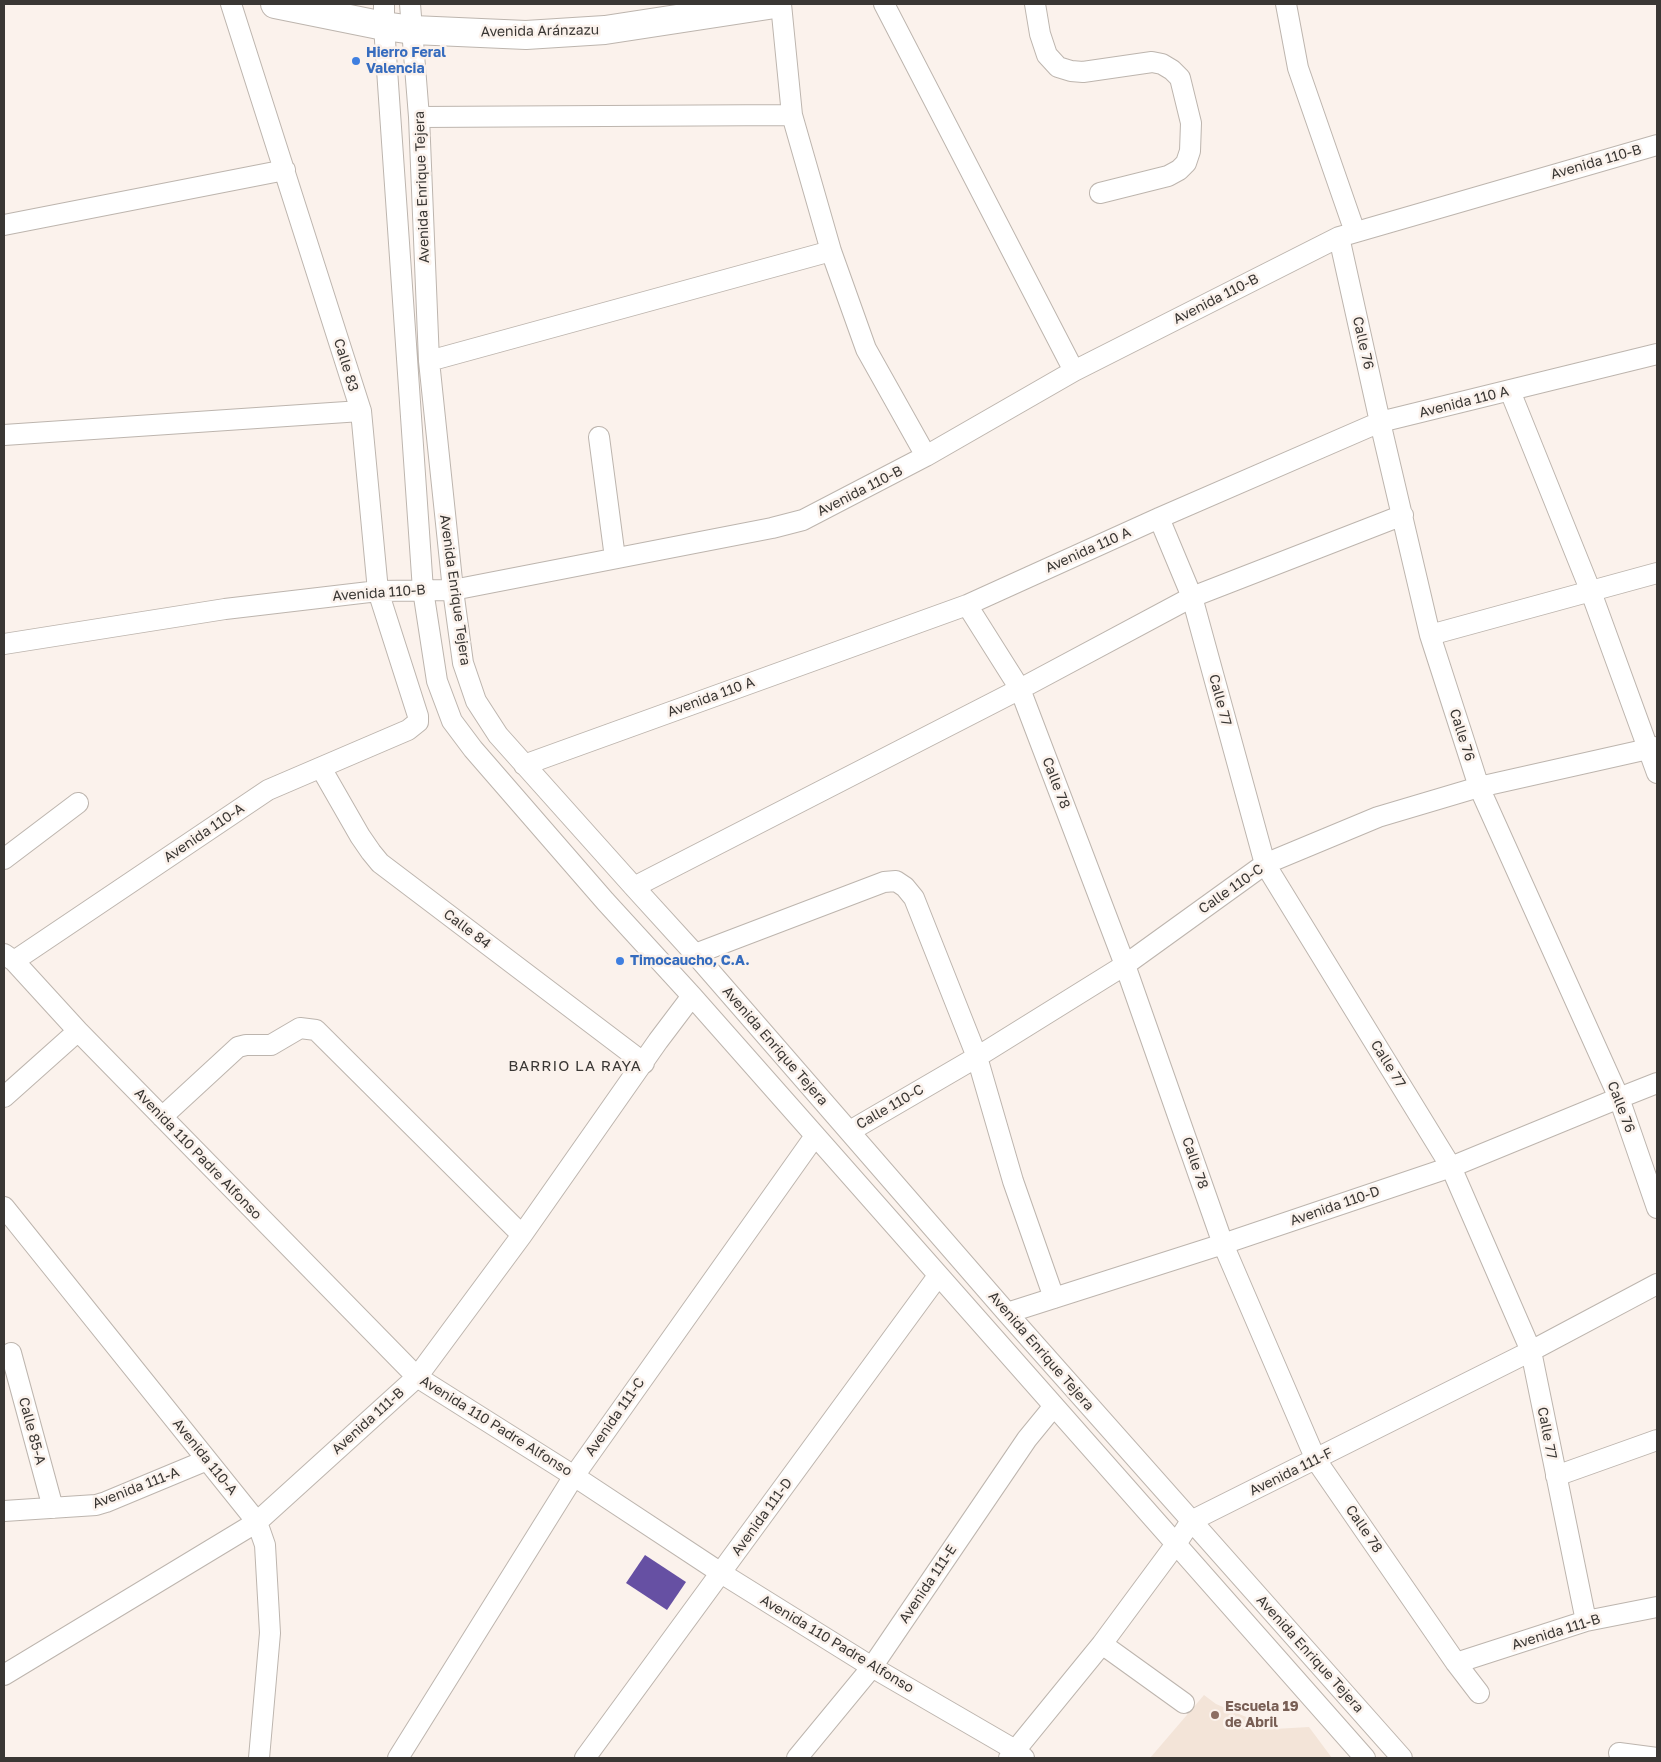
<!DOCTYPE html>
<html>
<head>
<meta charset="utf-8">
<style>
	body { margin:0 }
	#map { position:relative; width:1661px; height:1762px; overflow:hidden; background:#fbf2ec; font-family:"Golos Text",sans-serif }
	canvas { display:block }
	.frame { position:absolute; inset:0; border:5px solid #3a3734; pointer-events:none }
</style>
</head>
<body>
<div id="map">
<canvas width="1661" height="1762"></canvas>
<div class="frame"></div>
</div>
<script>
const g = document.querySelector('canvas').getContext('2d');
g.lineJoin = 'round';
function paint(path, color) {
  g.fillStyle = color;
  g.fill(path, 'evenodd');
}
function shape(rows) {
  const path = new Path2D();
  for (const r of rows) {
    path.moveTo(r[0], r[1]);
    for (let i = 2; i < r.length; i += 2) path.lineTo(r[i], r[i + 1]);
  }
  return path;
}
function strokePath(path, color, width, dash) {
  g.strokeStyle = color;
  g.lineWidth = width;
  g.lineCap = dash ? 'butt' : 'round';
  g.setLineDash(dash || []);
  g.stroke(path);
}
function label(font, color, halo, rows, align = 'center') {
  g.font = font + ' "Golos Text",sans-serif';
  g.lineWidth = 5;
  g.setLineDash([]);
  g.textBaseline = 'middle';
  g.strokeStyle = halo;
  g.fillStyle = color;
  for (const [text, x, y, turn = 0] of rows) {
    g.save();
    g.translate(x, y);
    g.rotate((+turn || 0) * Math.PI / 180);
    g.textAlign = isNaN(turn) ? turn : align;
    if (halo) g.strokeText(text, 0, 0);
    g.fillText(text, 0, 0);
    g.restore();
  }
}
paint(shape([
	[1204,1695,1216,1704,1274,1729,1309,1727,1332,1758,1150,1758]
]), '#f3e4d8');
paint(shape([
	[645,1555,686,1582,667,1610,626,1583]
]), '#6650a3');
const street = shape([
	[384,4,384,26,423,590,437,681,452,721,473,749,605,901,692,996,1365,1758],
	[410,4,419,117,429,361,453,590,463,663,476,701,498,735,634,887,695,954,1007,1313,1402,1758],
	[781,4,792,115,831,251,866,349,926,456],
	[884,4,1074,371],
	[1035,4,1040,34,1047,55,1058,67,1071,71,1083,72,1152,62,1162,64,1172,70,1180,78,1191,123,1190,151,1186,163,1179,170,1168,176,1100,193],
	[1286,4,1298,68,1355,232],
	[419,117,792,115],
	[4,225,285,170],
	[1339,237,1380,422,1430,635,1479,787,1619,1098,1657,1208],
	[429,361,831,251],
	[1510,391,1591,592,1657,773],
	[4,435,361,411],
	[599,437,615,558],
	[1159,518,1192,597,1265,864,1451,1167,1531,1351,1586,1621],
	[967,605,1020,689,1125,965,1223,1244,1316,1460,1456,1663,1479,1693],
	[1430,635,1657,573],
	[4,644,225,609,378,591,453,590,772,528,803,520,926,456,1074,371,1339,237,1657,145],
	[524,765,967,605,1159,518,1380,422,1657,354],
	[321,768,360,836,371,852,380,863,644,1063],
	[4,859,78,803],
	[634,887,1020,689,1192,597,1403,515],
	[4,954,14,961,78,1031,417,1377,574,1476,721,1573,872,1667,1015,1750,1024,1758],
	[695,954,884,882,896,881,905,887,914,898,977,1057,1013,1181,1054,1298],
	[14,961,268,790,408,730,418,722,418,716,378,591,361,411,231,4],
	[4,1097,78,1031],
	[162,1117,238,1047,246,1045,271,1045,300,1028,316,1030,522,1235],
	[850,1131,977,1057,1125,965,1265,864,1378,817,1479,787,1657,747],
	[4,1207,257,1522,265,1545,270,1633,259,1758],
	[1007,1313,1223,1244,1451,1167,1619,1098,1657,1083],
	[11,1353,53,1508],
	[1556,1476,1657,1440],
	[4,1511,96,1505,106,1502,207,1460],
	[1102,1644,1184,1703],
	[1456,1663,1586,1621,1657,1607],
	[4,1675,257,1522,417,1377,522,1235,658,1041,692,996],
	[1619,1753,1657,1758],
	[398,1758,574,1476,815,1136],
	[585,1758,938,1276],
	[797,1758,872,1667,1027,1439,1054,1406],
	[1009,1758,1102,1644,1176,1544,1191,1521,1531,1351,1657,1284]
]);
const secondary = shape([
	[275,4,384,26,413,30,526,35,605,30,775,4]
]);
strokePath(street, '#bdb5ae', 22);
strokePath(secondary, '#bdb5ae', 30);
strokePath(street, '#fff', 20);
strokePath(secondary, '#fff', 28);
for (const [x, y, r, color] of [
	[356,61,5,"#3f7fe0"],
	[620,961,5,"#3f7fe0"],
	[1215,1715,5,"#8d6e63"]
]) {
  const dot = new Path2D();
  dot.arc(x, y, r, 0, 2 * Math.PI);
  g.fillStyle = color;
  g.fill(dot);
  strokePath(dot, '#fbf2ec', 2);
}
label('14px', '#3a3734', '#fbf2ec', [
	["Avenida Aránzazu",540,31,-1],
	["Avenida 110-B",1596,162,-16],
	["Avenida Enrique Tejera",422,187,-92],
	["Avenida 110-B",1216,299,-27],
	["Calle 76",1363,343,77],
	["Calle 83",346,365,73],
	["Avenida 110 A",1464,402,-14],
	["Avenida 110-B",860,491,-27],
	["Avenida 110 A",1088,550,-24],
	["Avenida Enrique Tejera",455,590,82],
	["Avenida 110-B",379,593,-4],
	["Avenida 110 A",711,697,-20],
	["Calle 77",1220,700,75],
	["Calle 76",1462,735,72],
	["Calle 78",1056,783,69],
	["Avenida 110-A",204,833,-34],
	["Calle 110-C",1231,889,-35],
	["Calle 84",467,929,37],
	["Avenida Enrique Tejera",775,1046,49],
	["Calle 77",1388,1064,58],
	["Calle 110-C",890,1107,-30],
	["Calle 76",1621,1107,69],
	["Avenida 110 Padre Alfonso",198,1154,46],
	["Calle 78",1195,1163,71],
	["Avenida 110-D",1335,1206,-19],
	["Avenida Enrique Tejera",1041,1351,49],
	["Avenida 111-C",615,1417,-55],
	["Avenida 111-B",368,1421,-42],
	["Avenida 110 Padre Alfonso",496,1426,32],
	["Calle 85-A",32,1431,75],
	["Calle 77",1547,1433,79],
	["Avenida 110-A",205,1457,51],
	["Avenida 111-F",1291,1472,-26],
	["Avenida 111-A",136,1488,-21],
	["Avenida 111-D",762,1517,-54],
	["Calle 78",1364,1529,56],
	["Avenida 111-E",928,1584,-56],
	["Avenida 111-B",1556,1632,-17],
	["Avenida 110 Padre Alfonso",837,1644,31],
	["Avenida Enrique Tejera",1310,1654,48]
]);
label('bold 14px', '#366cbe', '#fbf2ec', [
	["Hierro Feral",366,53],
	["Valencia",366,69],
	["Timocaucho, C.A.",630,961]
], 'left');
label('bold 14px', '#785e54', '#fbf2ec', [
	["Escuela 19",1225,1707],
	["de Abril",1225,1723]
], 'left');
g.letterSpacing = '1px';
label('15px', '#3a3734', '#fbf2ec', [
	["BARRIO LA RAYA",575,1066]
]);
g.letterSpacing = '0px';
</script>
</body>
</html>
